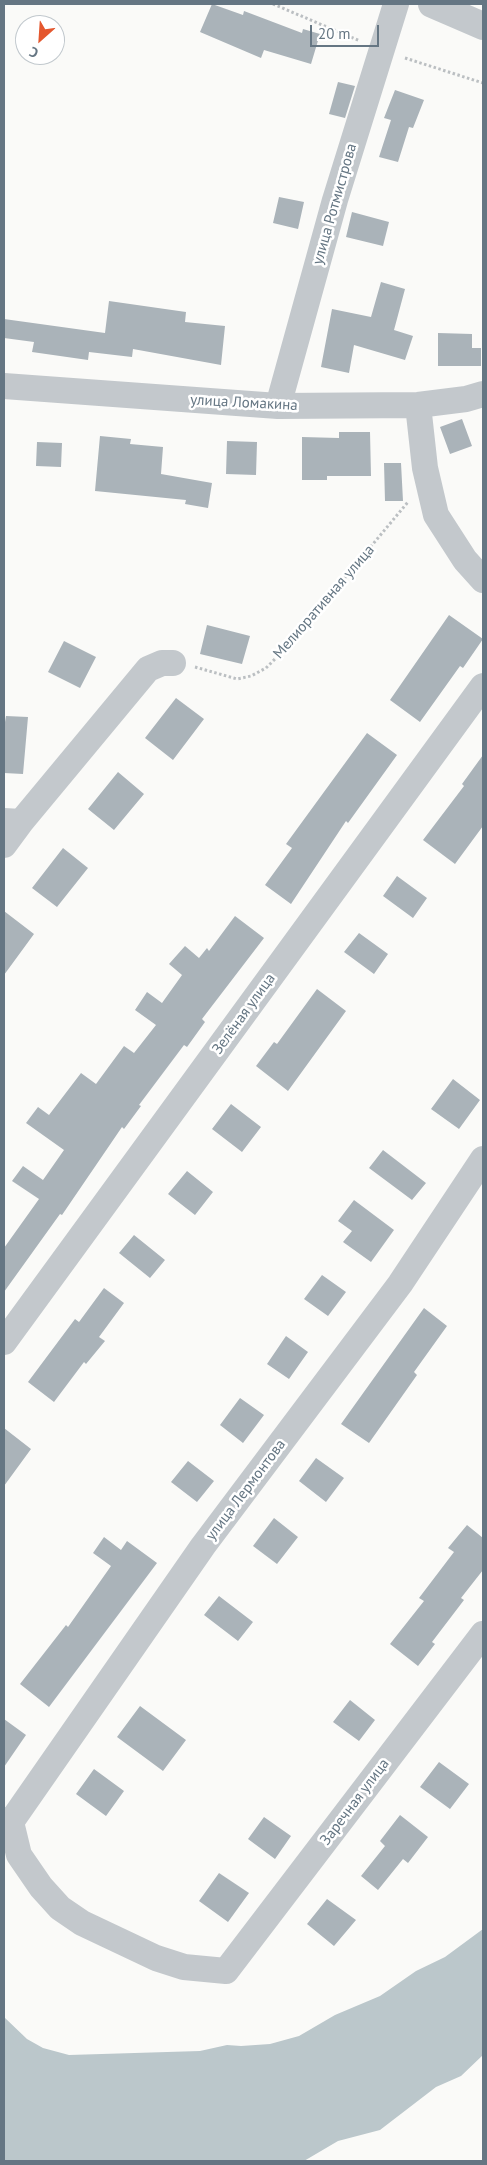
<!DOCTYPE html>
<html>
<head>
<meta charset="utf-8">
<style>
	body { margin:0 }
	#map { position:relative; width:487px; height:2165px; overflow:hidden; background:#fafaf8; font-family:"PT Sans",sans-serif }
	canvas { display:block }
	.frame { position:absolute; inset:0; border:5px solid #657683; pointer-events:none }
	.north { position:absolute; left:15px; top:15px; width:50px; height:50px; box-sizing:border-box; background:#fff; border:1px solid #c1c8cd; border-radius:50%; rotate:206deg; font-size:14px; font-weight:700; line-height:20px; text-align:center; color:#657683 }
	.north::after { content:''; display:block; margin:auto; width:18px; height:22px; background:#e4572e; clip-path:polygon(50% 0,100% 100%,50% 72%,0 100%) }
	.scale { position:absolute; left:310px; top:25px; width:69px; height:22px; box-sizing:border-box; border:2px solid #657683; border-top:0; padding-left:6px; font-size:15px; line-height:18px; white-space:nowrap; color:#657683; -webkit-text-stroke:4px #fff; paint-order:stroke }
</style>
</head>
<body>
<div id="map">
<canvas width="487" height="2165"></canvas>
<div class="frame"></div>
<div class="north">С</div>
<div class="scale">20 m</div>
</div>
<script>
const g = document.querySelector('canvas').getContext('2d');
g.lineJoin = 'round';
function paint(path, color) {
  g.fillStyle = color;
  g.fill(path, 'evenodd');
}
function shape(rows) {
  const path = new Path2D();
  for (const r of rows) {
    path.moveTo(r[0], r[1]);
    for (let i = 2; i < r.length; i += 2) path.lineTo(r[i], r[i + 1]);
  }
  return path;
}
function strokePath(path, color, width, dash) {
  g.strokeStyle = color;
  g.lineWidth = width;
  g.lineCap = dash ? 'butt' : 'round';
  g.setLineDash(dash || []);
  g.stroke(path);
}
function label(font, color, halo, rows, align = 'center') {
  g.font = font + ' "PT Sans",sans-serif';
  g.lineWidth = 5;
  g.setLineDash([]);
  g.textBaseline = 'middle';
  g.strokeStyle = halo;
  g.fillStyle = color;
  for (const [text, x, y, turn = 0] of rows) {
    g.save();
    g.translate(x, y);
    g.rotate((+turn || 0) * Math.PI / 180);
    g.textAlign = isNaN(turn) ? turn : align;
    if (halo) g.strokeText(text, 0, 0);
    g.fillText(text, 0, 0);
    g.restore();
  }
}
paint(shape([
	[483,1929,483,2055,461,2076,436,2087,380,2130,338,2141,304,2161,4,2161,4,2017,27,2039,43,2048,69,2055,200,2051,227,2045,241,2046,270,2044,299,2036,335,2015,380,1996,416,1971,445,1957]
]), '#bbc7cb');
paint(shape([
	[212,4,243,15,244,11,302,33,303,29,320,34,311,64,264,50,261,58,200,32],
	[338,82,355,86,345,118,329,114],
	[395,90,424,100,413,128,409,127,398,162,379,157,391,120,384,118],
	[279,197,304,202,298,229,273,223],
	[352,212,389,222,383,246,346,237],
	[381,282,405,289,394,330,413,336,405,360,354,345,349,373,321,367,332,309,371,317],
	[109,301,186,312,185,322,225,326,221,365,133,349,132,357,89,352,88,360,32,352,34,342,4,338,4,319,105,333],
	[438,333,472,334,472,348,481,348,481,366,438,366],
	[462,419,472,446,450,454,440,427],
	[339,432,370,432,371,476,327,476,327,480,302,480,302,437,339,438],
	[100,436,131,439,130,444,163,447,161,474,212,483,208,508,185,504,186,500,95,491],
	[227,441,257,442,256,475,226,474],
	[37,442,62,443,61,467,36,466],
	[384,463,401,463,403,501,385,501],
	[449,615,483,639,463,668,460,666,420,722,390,700],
	[207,625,250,636,242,664,200,654],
	[64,641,96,657,80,688,48,672],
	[176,698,204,719,173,760,145,738],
	[6,716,28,717,23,774,4,773,4,728],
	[367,733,397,755,348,823,346,821,291,904,265,885,292,848,286,844],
	[483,755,483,826,455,864,423,840,464,786,462,784],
	[118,772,144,794,114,830,88,809],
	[63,848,88,868,57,907,32,888],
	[397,876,427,898,413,918,383,896],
	[4,911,34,934,4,975],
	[235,916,264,938,202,1019,205,1022,187,1047,184,1045,139,1105,141,1106,124,1129,122,1127,62,1215,60,1214,4,1292,4,1248,39,1199,12,1181,23,1166,43,1180,64,1150,26,1123,38,1107,49,1115,81,1073,96,1084,124,1046,134,1053,156,1025,135,1010,147,992,162,1003,182,975,169,964,185,946,199,958,207,948,209,951],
	[359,933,388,954,374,974,344,952],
	[317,989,346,1011,288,1091,256,1066,274,1042,277,1044],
	[453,1079,480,1100,459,1129,431,1109],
	[231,1104,261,1127,242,1152,212,1129],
	[383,1150,426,1183,412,1200,369,1168],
	[187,1171,213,1192,195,1215,168,1194],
	[354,1200,394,1230,371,1262,343,1242,352,1231,338,1221],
	[134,1235,165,1260,150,1278,119,1253],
	[322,1275,346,1292,328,1316,304,1299],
	[104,1288,124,1303,99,1337,105,1341,86,1364,84,1362,54,1402,28,1382,75,1319,79,1322],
	[424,1308,447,1326,414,1372,417,1375,369,1443,341,1424],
	[286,1336,308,1352,289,1379,267,1364],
	[240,1398,264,1415,243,1443,220,1425],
	[4,1428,31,1449,4,1486],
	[316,1458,344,1478,326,1502,299,1481],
	[188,1461,214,1481,197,1502,171,1482],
	[274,1518,298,1537,277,1564,253,1546],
	[467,1525,483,1538,483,1570,461,1598,464,1600,432,1642,435,1644,418,1666,390,1644,424,1601,419,1598,454,1552,448,1548],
	[104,1537,121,1550,127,1541,157,1563,49,1707,20,1684,66,1625,68,1627,111,1566,93,1553],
	[219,1596,253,1622,238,1641,204,1615],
	[350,1700,375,1720,359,1741,333,1722],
	[140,1706,186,1740,163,1771,117,1737],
	[4,1719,26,1735,4,1767],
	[439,1762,469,1784,450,1809,420,1787],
	[94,1769,124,1791,106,1816,76,1794],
	[400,1815,428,1837,408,1863,403,1859,378,1890,361,1876,385,1846,380,1841],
	[264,1817,291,1836,275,1859,248,1839],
	[219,1873,249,1893,228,1922,199,1901],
	[327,1899,356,1920,334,1946,307,1924]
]), '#aab3b9');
strokePath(shape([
	[273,4,360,41],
	[405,58,483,83],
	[195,667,237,679,251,676,266,668,287,647,408,502]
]), '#bbbfc2', 3, [2.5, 2.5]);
strokePath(shape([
	[4,386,278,406,418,405,466,399,483,394],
	[418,405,425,468,436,515,465,560,483,580],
	[278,406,335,200,396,4],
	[4,821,21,822,4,845],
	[21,822,148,669,162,663,173,663],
	[4,1342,483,686],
	[4,1820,11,1822,19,1855,41,1887,60,1908,82,1923,156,1958,184,1967,226,1971,483,1634],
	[11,1822,203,1546,400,1284,483,1159]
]), '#c3c8cc', 26);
strokePath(shape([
	[432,4,483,26]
]), '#c3c8cc', 28);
label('15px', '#657683', '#fff', [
	["улица Ротмистрова",335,204,-74],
	["улица Ломакина",244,403,3],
	["Мелиоративная улица",324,602,-49],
	["Зелёная улица",244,1014,-54],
	["улица Лермонтова",246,1490,-53],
	["Заречная улица",355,1802,-53]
]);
</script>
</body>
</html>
